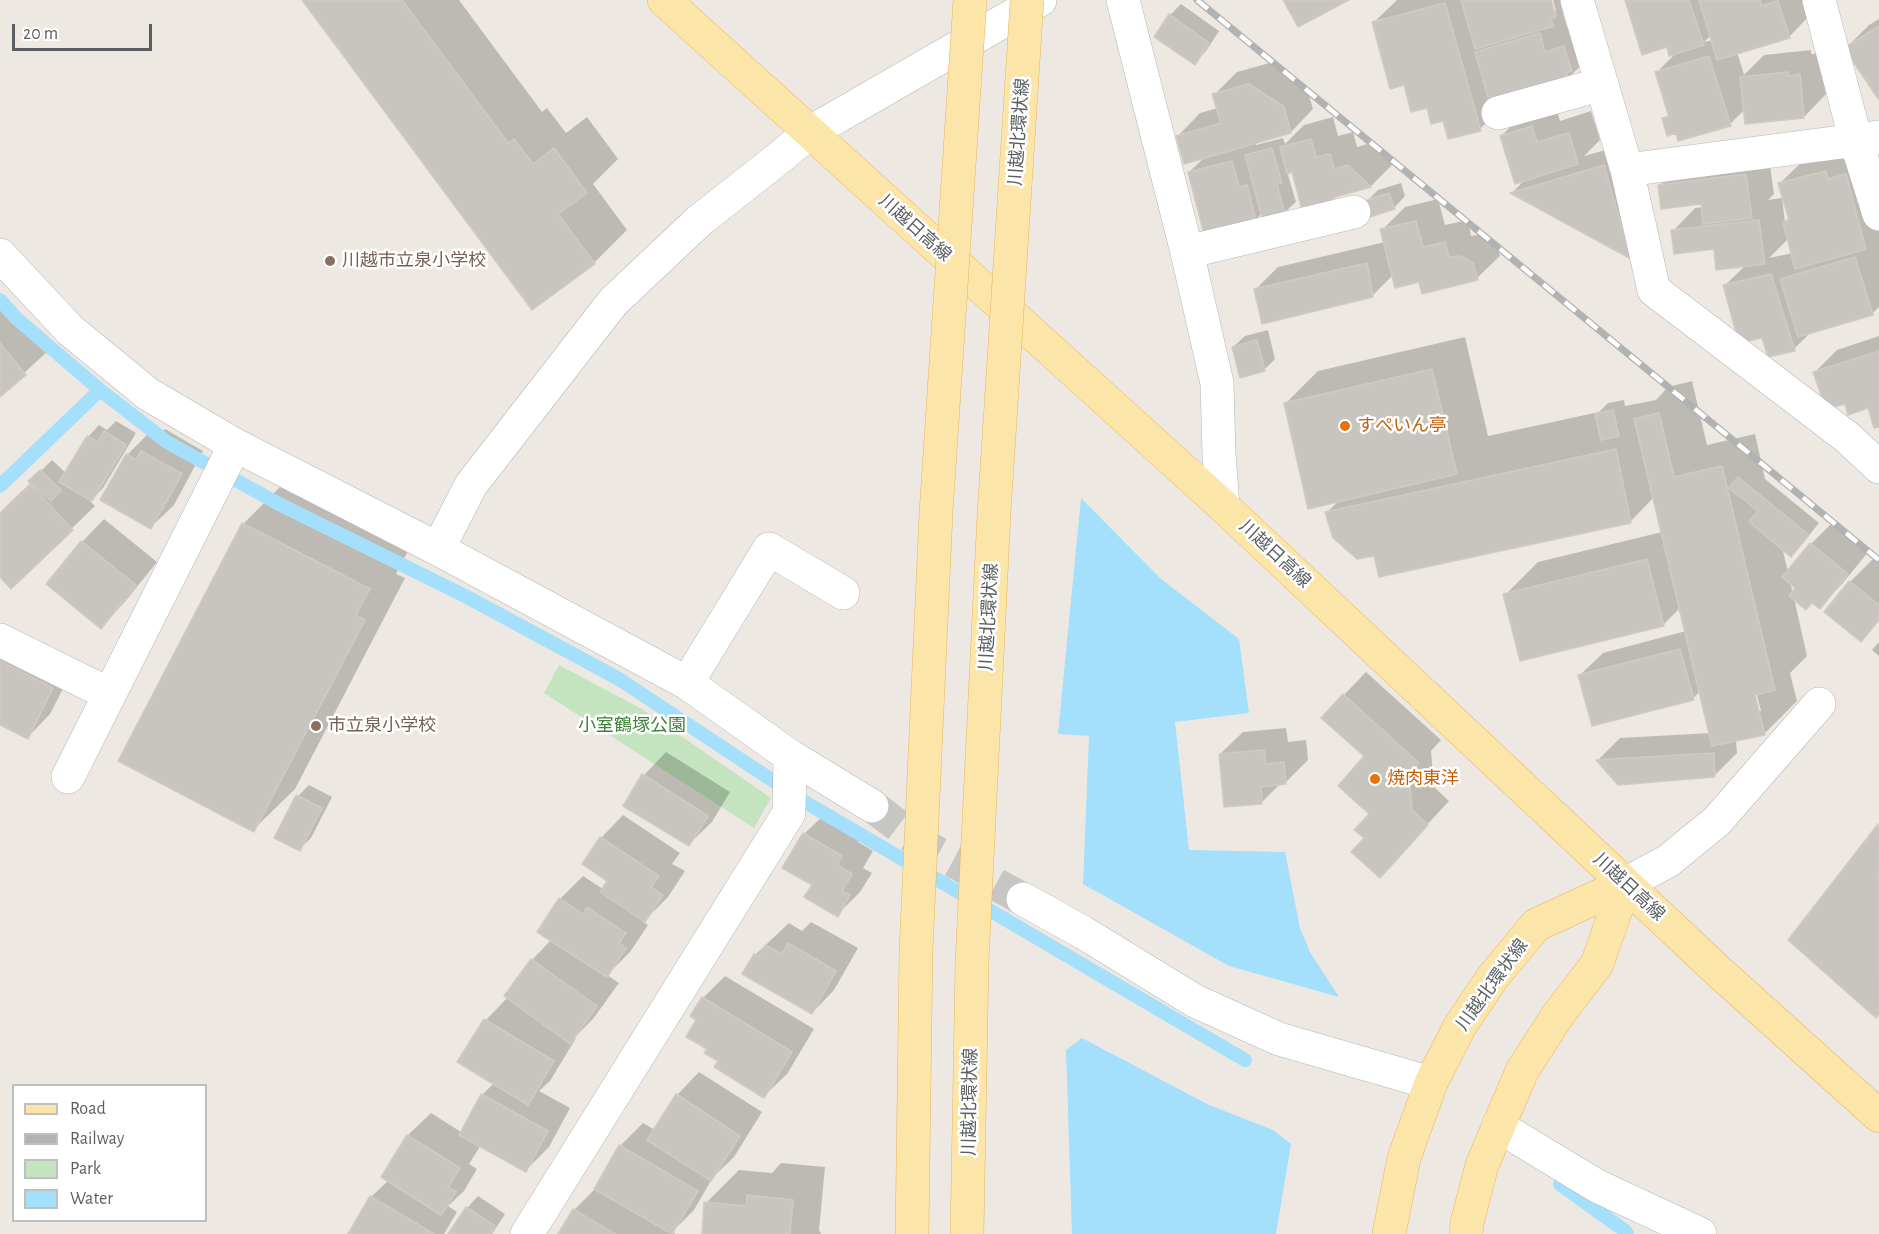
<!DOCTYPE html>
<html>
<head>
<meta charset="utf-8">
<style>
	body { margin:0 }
	#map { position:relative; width:1879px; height:1234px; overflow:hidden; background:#ede9e2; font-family:"Alegreya Sans",sans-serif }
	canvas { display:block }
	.legend { position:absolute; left:12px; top:1084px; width:195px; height:138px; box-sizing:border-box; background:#fff; border:2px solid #bdbfc0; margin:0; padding:8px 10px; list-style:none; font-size:18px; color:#5b5f62 }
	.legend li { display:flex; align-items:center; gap:12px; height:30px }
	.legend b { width:30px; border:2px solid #bdbfc0 }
	.scale { position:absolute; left:12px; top:24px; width:140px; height:27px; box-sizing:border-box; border:3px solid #5b5f62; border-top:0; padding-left:8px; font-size:18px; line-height:21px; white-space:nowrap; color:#5b5f62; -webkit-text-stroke:4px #fff; paint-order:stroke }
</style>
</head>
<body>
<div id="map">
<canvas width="1879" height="1234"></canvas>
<ul class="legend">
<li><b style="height:8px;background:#fbe5a9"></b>Road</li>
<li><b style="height:8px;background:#b1b2b2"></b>Railway</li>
<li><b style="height:16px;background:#c3e4bf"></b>Park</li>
<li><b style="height:16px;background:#a4dffb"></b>Water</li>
</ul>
<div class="scale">20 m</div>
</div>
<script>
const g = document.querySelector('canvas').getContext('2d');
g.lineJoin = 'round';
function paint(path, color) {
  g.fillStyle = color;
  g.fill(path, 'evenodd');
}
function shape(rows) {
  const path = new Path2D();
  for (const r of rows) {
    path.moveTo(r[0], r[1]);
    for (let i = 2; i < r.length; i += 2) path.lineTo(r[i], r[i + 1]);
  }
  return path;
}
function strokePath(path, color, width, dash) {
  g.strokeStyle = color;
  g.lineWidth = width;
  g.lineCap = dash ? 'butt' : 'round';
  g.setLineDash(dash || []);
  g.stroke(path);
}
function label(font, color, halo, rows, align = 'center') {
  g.font = font + ' "Alegreya Sans","Noto Sans JP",sans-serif';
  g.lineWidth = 5;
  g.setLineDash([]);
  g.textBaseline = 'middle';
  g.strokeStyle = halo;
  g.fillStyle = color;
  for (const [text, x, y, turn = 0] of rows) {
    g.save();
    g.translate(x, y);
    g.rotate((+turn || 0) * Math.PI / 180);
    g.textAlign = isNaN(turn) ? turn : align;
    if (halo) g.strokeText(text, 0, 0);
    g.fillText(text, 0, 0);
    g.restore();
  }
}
paint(shape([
	[559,665,642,709,771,798,754,828,544,693]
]), '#c3e4bf');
paint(shape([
	[1081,498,1161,579,1239,639,1249,713,1175,722,1189,850,1285,852,1300,928,1310,952,1339,997,1229,966,1083,884,1089,736,1058,734],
	[1082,1038,1209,1105,1273,1130,1291,1144,1276,1234,1072,1234,1066,1050]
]), '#a4dffb');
paint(shape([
	[304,0,459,0,542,112,547,108,566,133,587,117,618,159,593,184,627,230,594,263,533,308],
	[1397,0,1550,0,1553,11,1556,11,1553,0,1575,0,1575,2,1563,14,1568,30,1587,24,1591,56,1568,78,1502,107,1480,129,1444,119,1405,84,1373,23],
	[1626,0,1807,0,1811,14,1789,37,1737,52,1744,75,1764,55,1811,50,1811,54,1822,53,1826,94,1804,117,1745,109,1730,124,1677,131,1664,119,1670,113,1657,72,1678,51,1668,45],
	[1711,35,1713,40,1704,42],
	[1181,4,1219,31,1206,51,1194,63,1170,15],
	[1879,19,1879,97,1846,48,1869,25],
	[1273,62,1306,85,1313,109,1291,132,1255,142,1256,145,1283,138,1285,144,1304,125,1333,117,1338,136,1353,132,1357,147,1371,143,1393,164,1371,186,1338,195,1332,200,1293,170,1288,175,1296,202,1284,213,1262,213,1256,219,1189,172,1206,156,1178,136,1200,113,1218,108,1214,95,1237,72],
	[1555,104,1560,121,1591,111,1600,140,1584,156,1627,144,1631,257,1513,192,1526,178,1501,136,1524,114],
	[1848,149,1879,192,1879,307,1872,314,1812,331,1794,349,1763,336,1724,286,1746,265,1715,248,1673,231,1695,208,1703,207,1702,202,1660,185,1683,163,1768,152,1774,194,1768,200,1782,198,1785,222,1790,217,1780,183,1803,161],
	[1789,238,1793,253,1769,258],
	[1401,183,1405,196,1394,208,1367,201,1378,190],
	[1438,199,1445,225,1468,220,1471,236,1483,234,1495,240,1500,256,1477,278,1420,280,1393,275,1373,295,1256,289,1278,267,1385,242,1382,230,1405,207],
	[0,294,48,351,0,395],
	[1268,330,1275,359,1264,370,1233,347,1245,336],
	[1879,336,1879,425,1869,406,1846,402,1815,372,1837,350],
	[1465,337,1488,436,1599,412,1608,403,1624,400,1625,406,1656,400,1668,387,1692,381,1707,445,1755,434,1765,479,1819,523,1802,544,1782,547,1788,572,1811,544,1833,522,1869,551,1842,584,1820,607,1812,602,1794,598,1807,656,1790,673,1797,701,1764,734,1736,740,1737,753,1714,776,1598,760,1620,738,1711,733,1701,691,1693,698,1580,675,1603,653,1686,631,1681,607,1663,625,1505,595,1538,562,1662,532,1654,497,1631,521,1380,576,1375,554,1326,513,1340,500,1285,404,1318,371],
	[1790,582,1797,588,1793,594],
	[1755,687,1761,711,1758,711,1752,688],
	[116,421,136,433,103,488,90,501,95,506,11,587,0,575,0,514,32,483,31,481,52,460,66,473,88,437,99,425,107,430],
	[165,429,203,451,174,505,151,527,127,455,150,432,157,437],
	[284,483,410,547,396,574,405,578,295,789,253,830,243,524],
	[104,519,157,562,123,604,101,627,82,542],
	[1873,559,1879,564,1879,621,1860,640,1826,612,1850,582],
	[0,630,75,665,50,714,28,737,0,723],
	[1879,642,1879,656,1872,650],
	[1366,672,1441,740,1431,751,1434,787,1449,801,1380,876,1366,838,1371,814,1366,756,1344,695],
	[1286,728,1288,742,1306,740,1308,760,1285,783,1280,784,1261,803,1220,754,1243,732],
	[666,752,730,792,712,822,689,844,644,775],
	[309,785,332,797,311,838,299,849,298,796],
	[827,812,864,833,858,842,873,851,863,868,872,873,860,892,837,915,814,885,804,834],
	[623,815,680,853,672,864,685,871,668,897,643,922,648,925,630,952,607,975,619,983,593,1019,574,1038,576,1038,550,1081,539,1091,570,1108,549,1147,526,1170,481,1145,469,1164,477,1169,464,1191,448,1206,457,1212,444,1234,350,1234,371,1197,389,1180,383,1176,408,1135,431,1113,461,1132,482,1095,494,1083,459,1062,486,1020,508,997,506,996,532,960,552,939,539,931,560,899,583,876,603,889,609,880,601,838],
	[1879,826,1879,1013,1876,1016,1790,939],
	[811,922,858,948,834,990,812,1013,755,955,789,923,802,931],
	[725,976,814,1029,787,1074,764,1096,720,1060,709,1049,698,1020,703,998],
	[699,1072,762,1112,734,1157,713,1177,694,1210,672,1232,676,1234,560,1234,574,1210,596,1188,620,1146,643,1123,655,1130,677,1095],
	[781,1163,825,1167,819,1230,821,1234,703,1234,706,1203,739,1170,772,1173],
	[478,1196,505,1214,492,1234,450,1234,467,1208]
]), '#0003');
strokePath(shape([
	[0,300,16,318,100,390,167,442,277,503,467,597,619,679,805,802,1245,1060],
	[0,486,100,390],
	[1560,1184,1625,1231,1627,1234]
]), '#a4dffb', 14);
const building = shape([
	[302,0,402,0,508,143,514,139,533,164,554,148,587,193,558,214,595,264,532,310,302,0],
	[1283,0,1349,0,1298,27,1283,0],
	[1461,0,1551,0,1556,17,1551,19,1554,26,1475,49,1461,0],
	[1625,0,1689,0,1704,45,1669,56,1667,47,1642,55,1625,0],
	[1699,0,1760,0,1761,6,1778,1,1790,38,1717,60,1699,0],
	[1445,3,1481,131,1448,139,1443,121,1431,124,1427,108,1411,112,1404,85,1390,89,1372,22,1445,3],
	[1169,14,1209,43,1195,65,1154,37,1169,14],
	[1879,26,1879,100,1844,48,1879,26],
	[1540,33,1545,52,1564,46,1572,71,1567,72,1569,80,1490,104,1475,52,1540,33],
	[1709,56,1731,126,1678,141,1676,133,1667,136,1662,118,1669,117,1655,72,1709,56],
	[1788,72,1789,76,1800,74,1804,118,1745,124,1740,77,1788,72],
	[1249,84,1284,107,1291,133,1184,164,1176,136,1221,123,1212,94,1249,84],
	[1532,126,1537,142,1569,133,1578,164,1515,184,1500,136,1532,126],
	[1311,139,1316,157,1330,154,1334,169,1348,165,1371,187,1332,198,1333,202,1302,210,1292,172,1287,174,1280,147,1311,139],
	[1272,148,1282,183,1277,184,1285,214,1263,221,1245,155,1272,148],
	[1232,161,1239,187,1247,185,1256,221,1204,234,1188,172,1232,161],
	[1604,165,1631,259,1510,193,1604,165],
	[1826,171,1828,179,1846,174,1866,249,1795,269,1783,222,1789,220,1778,183,1826,171],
	[1746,174,1752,218,1703,224,1701,204,1661,209,1658,185,1746,174],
	[1389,193,1395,209,1370,217,1365,201,1389,193],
	[1759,220,1765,264,1716,270,1714,249,1674,254,1671,230,1759,220],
	[1416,221,1423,247,1445,242,1449,257,1460,256,1473,263,1478,280,1422,294,1419,282,1395,288,1380,229,1416,221],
	[1855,257,1873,315,1798,337,1780,279,1855,257],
	[1367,263,1373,297,1262,324,1254,289,1367,263],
	[1771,274,1795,351,1768,357,1762,338,1739,343,1723,285,1771,274],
	[1257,340,1265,371,1240,378,1232,347,1257,340],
	[0,343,26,375,0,397,0,343],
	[1879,351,1879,427,1874,428,1868,408,1848,415,1845,404,1826,409,1813,372,1879,351],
	[1432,369,1457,474,1308,509,1284,403,1432,369],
	[1613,410,1619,436,1601,440,1595,414,1613,410],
	[1659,413,1674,477,1722,466,1775,690,1755,695,1765,735,1712,746,1634,419,1659,413],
	[104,431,126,445,92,501,59,482,87,436,98,442,104,431],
	[1616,449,1631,523,1379,577,1374,556,1357,559,1333,538,1325,512,1616,449],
	[141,451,182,474,151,529,100,500,126,454,136,460,141,451],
	[40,470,61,490,51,501,28,481,40,470],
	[1738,477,1809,535,1791,557,1749,522,1758,511,1729,488,1738,477],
	[30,484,73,530,11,589,0,577,0,513,30,484],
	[242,523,370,589,356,615,365,620,254,832,118,761,242,523],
	[81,541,136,585,101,629,46,584,81,541],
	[1810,543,1848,574,1820,609,1812,603,1806,610,1789,596,1795,588,1782,577,1810,543],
	[1647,559,1664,626,1520,661,1503,594,1647,559],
	[1849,581,1879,605,1879,620,1861,642,1824,612,1849,581],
	[1680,649,1694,700,1592,726,1578,675,1680,649],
	[0,661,53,688,28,739,0,725,0,661],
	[1343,694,1419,763,1409,775,1412,810,1428,825,1380,878,1351,852,1364,838,1354,830,1369,814,1338,786,1364,756,1321,718,1343,694],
	[1264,750,1266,764,1284,762,1286,784,1261,787,1262,804,1224,807,1219,754,1264,750],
	[1714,753,1715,777,1618,785,1596,760,1714,753],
	[642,774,708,816,689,846,623,806,642,774],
	[296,795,322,808,300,851,274,838,296,795],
	[1878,824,1879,1014,1876,1018,1788,940,1878,824],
	[803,833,842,856,837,865,852,874,842,891,850,895,838,917,804,897,812,885,782,868,803,833],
	[600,837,659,876,651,887,663,895,645,922,600,892,607,881,582,864,600,837],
	[559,898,583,914,587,907,626,933,619,943,626,948,607,977,537,932,559,898],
	[788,943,836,971,812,1014,742,974,754,954,759,956,765,945,782,954,788,943],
	[531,959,597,1006,570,1044,504,996,531,959],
	[702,997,792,1052,764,1098,714,1067,718,1061,704,1053,707,1049,686,1037,696,1020,690,1016,702,997],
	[484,1019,554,1061,528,1105,457,1062,484,1019],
	[481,1094,548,1131,526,1172,459,1135,481,1094],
	[676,1094,740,1136,711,1181,647,1140,676,1094],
	[407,1135,460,1168,448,1187,456,1192,441,1215,381,1177,407,1135],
	[619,1145,698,1191,672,1234,594,1189,619,1145],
	[747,1195,793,1200,790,1234,702,1234,704,1202,746,1206,747,1195],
	[370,1196,434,1234,348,1234,370,1196],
	[466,1207,495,1226,490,1234,448,1234,466,1207],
	[573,1209,615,1234,558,1234,573,1209]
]);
paint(building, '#c8c4bf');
strokePath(building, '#d1cac1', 1.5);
strokePath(shape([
	[872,806,925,846,1023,899]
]), '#c8c6c2', 33, [33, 16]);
const minor = shape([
	[1123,0,1187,252,1217,383,1219,454,1223,506],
	[1577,0,1627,170,1654,290,1848,438,1879,467],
	[1819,0,1856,141,1879,214],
	[1498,113,1602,84],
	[1627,170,1879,137],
	[1187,252,1354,212],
	[0,255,70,330,148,394,235,445,438,549,687,683,790,756,872,806],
	[438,549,471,485,613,302,699,221,779,158,809,133,1040,0],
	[0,640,109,694],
	[687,683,769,549,843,593],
	[68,777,235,445],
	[1625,884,1668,861,1717,821,1819,704],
	[1023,899,1084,933,1195,1001,1279,1039,1431,1083],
	[1498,1126,1597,1186,1700,1234],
	[527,1234,789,813,790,756]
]);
const major = shape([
	[664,0,1223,506,1717,970,1879,1116],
	[912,1234,916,951],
	[967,1234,972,962],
	[1389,1234,1404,1158,1431,1083,1460,1026,1493,977,1536,925,1625,884],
	[1466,1234,1467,1223,1482,1165,1522,1071,1558,1015,1597,964,1625,884]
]);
strokePath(minor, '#b3b6b9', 34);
strokePath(major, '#ebb35d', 34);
strokePath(minor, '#fff', 33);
strokePath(major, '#fbe5a9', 33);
const rail = shape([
	[1197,0,1879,560]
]);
strokePath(rail, '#b1b2b2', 7);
strokePath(rail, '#fff', 4.5, [14]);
const majorBridge = shape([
	[916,951,936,513,970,0],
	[972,962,994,514,1027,0]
]);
strokePath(majorBridge, '#ebb35d', 34, []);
strokePath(majorBridge, '#fbe5a9', 33);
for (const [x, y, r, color] of [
	[330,261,6,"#8d6e63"],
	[1345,426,6,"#e8710a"],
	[316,726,6,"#8d6e63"],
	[1375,779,6,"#e8710a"]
]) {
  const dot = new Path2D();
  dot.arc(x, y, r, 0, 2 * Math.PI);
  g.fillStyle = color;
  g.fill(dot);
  strokePath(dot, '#fff', 2);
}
label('18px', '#5b5f62', '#fff', [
	["川越北環状線",1019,132,-86],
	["川越日高線",915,228,42],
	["川越日高線",1275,554,43],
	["川越北環状線",989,617,-87],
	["川越日高線",1629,887,43],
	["川越北環状線",1492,985,-54],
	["川越北環状線",970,1102,-89]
]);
label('18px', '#785e54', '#fff', [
	["川越市立泉小学校",342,261],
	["市立泉小学校",328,726]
], 'left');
label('18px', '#c56008', '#fff', [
	["すぺいん亭",1357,426],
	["焼肉東洋",1387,779]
], 'left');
label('18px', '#3d8338', '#fff', [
	["小室鶴塚公園",632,726]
]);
</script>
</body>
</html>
